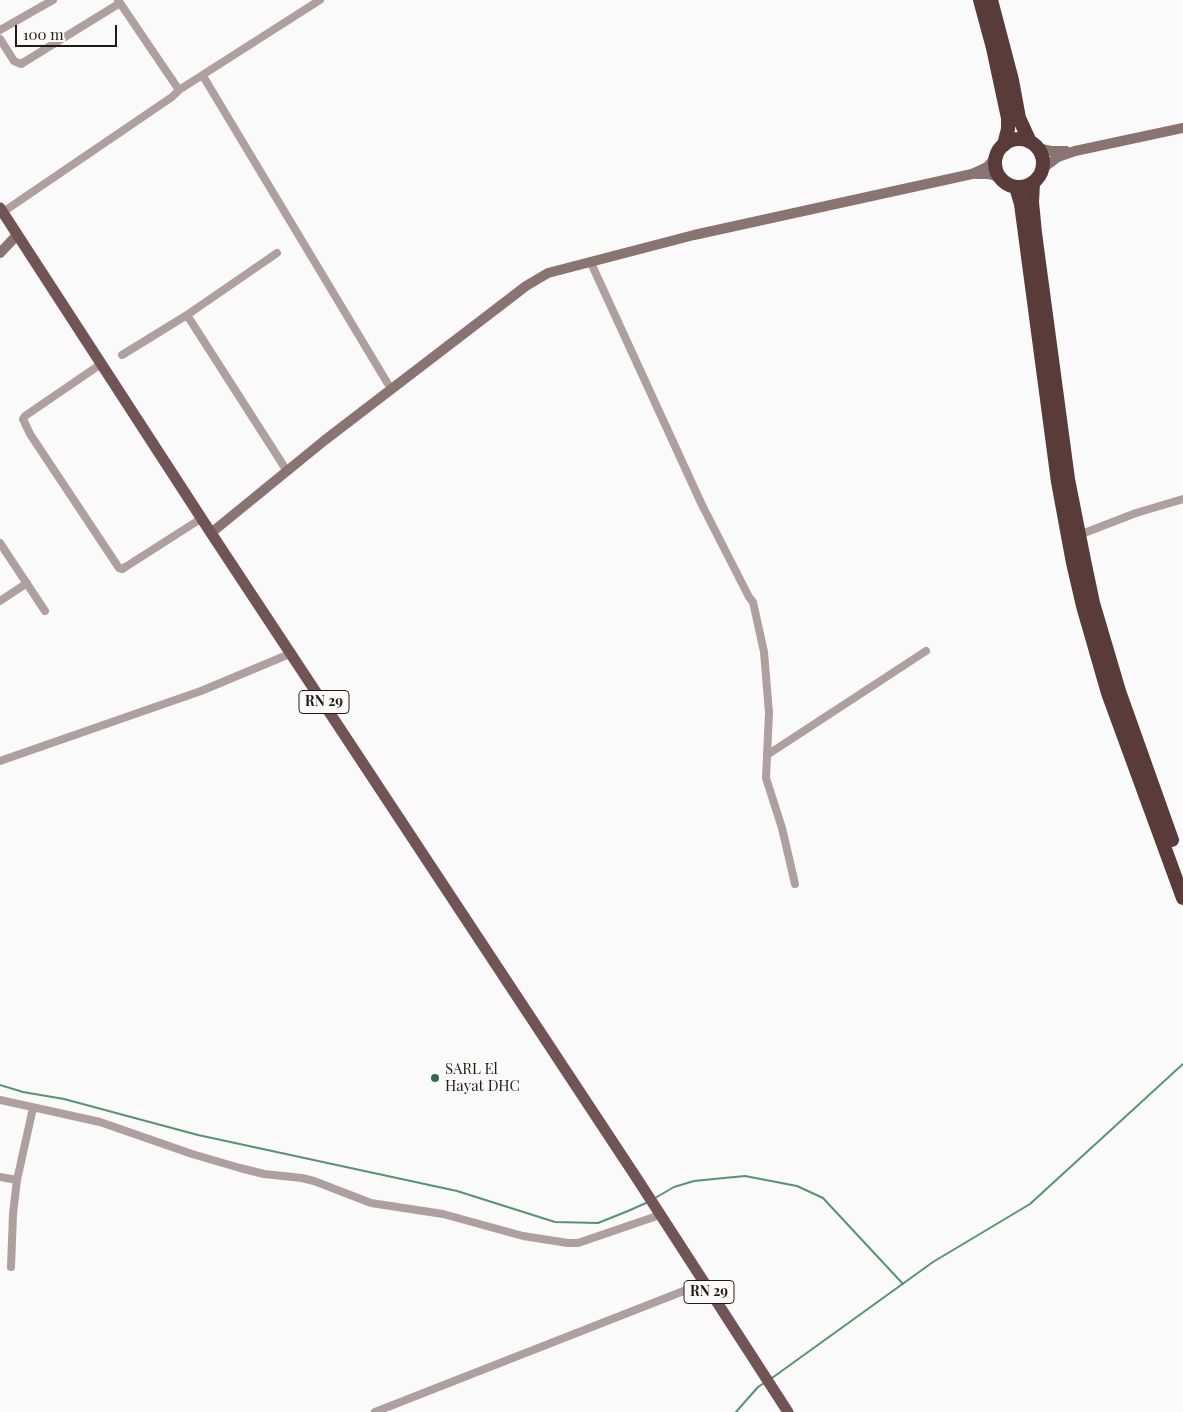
<!DOCTYPE html>
<html>
<head>
<meta charset="utf-8">
<style>
	body { margin:0 }
	#map { position:relative; width:1183px; height:1412px; overflow:hidden; background:#fafafa; font-family:"Playfair Display",serif }
	canvas { display:block }
	.scale { position:absolute; left:15px; top:25px; width:102px; height:22px; box-sizing:border-box; border:2px solid #251918; border-top:0; padding-left:6px; font-size:15px; line-height:18px; white-space:nowrap; color:#251918; -webkit-text-stroke:4px #fafafa; paint-order:stroke }
</style>
</head>
<body>
<div id="map">
<canvas width="1183" height="1412"></canvas>
<div class="scale">100 m</div>
</div>
<script>
const g = document.querySelector('canvas').getContext('2d');
g.lineJoin = 'round';
function shape(rows) {
  const path = new Path2D();
  for (const r of rows) {
    if (r.length === 3) {
      path.moveTo(r[0] + r[2], r[1]);
      path.arc(r[0], r[1], r[2], 0, 2 * Math.PI);
      continue;
    }
    path.moveTo(r[0], r[1]);
    for (let i = 2; i < r.length; i += 2) path.lineTo(r[i], r[i + 1]);
  }
  return path;
}
function strokePath(path, color, width, dash) {
  g.strokeStyle = color;
  g.lineWidth = width;
  g.lineCap = dash ? 'butt' : 'round';
  g.setLineDash(dash || []);
  g.stroke(path);
}
function label(font, color, halo, rows, align = 'center') {
  g.font = font + ' "Playfair Display",serif';
  g.lineWidth = 5;
  g.setLineDash([]);
  g.textBaseline = 'middle';
  g.strokeStyle = halo;
  g.fillStyle = color;
  for (const [text, x, y, turn = 0] of rows) {
    g.save();
    g.translate(x, y);
    g.rotate((+turn || 0) * Math.PI / 180);
    g.textAlign = isNaN(turn) ? turn : align;
    if (halo) g.strokeText(text, 0, 0);
    g.fillText(text, 0, 0);
    g.restore();
  }
}
strokePath(shape([
	[0,1085,23,1092,64,1099,198,1135,457,1191,555,1222,598,1223,628,1211,646,1203],
	[655,1198,674,1187,694,1181,724,1178,745,1176,797,1186,823,1198,903,1284],
	[772,1378,933,1262,1030,1204,1183,1064],
	[736,1412,758,1387,764,1383]
]), '#539477', 2);
strokePath(shape([
	[0,30,53,0],
	[0,39,14,61,21,64,120,3],
	[203,76,391,389],
	[179,90,320,0],
	[3,212,172,97,179,90,118,0],
	[591,263,702,505,749,597,753,602,764,652,769,713,766,778,782,828,795,884],
	[187,315,287,471],
	[122,355,187,315,277,253],
	[101,364,25,416,23,419,30,434,119,568,122,569,127,566,202,518],
	[1079,535,1136,513,1183,499],
	[0,543,45,611],
	[0,601,27,583],
	[767,755,926,651],
	[0,761,201,691,292,653],
	[0,1100,100,1122,192,1154,240,1168,264,1174,302,1178,314,1181,371,1203,443,1214,523,1236,568,1243,578,1243,660,1215],
	[0,1177,17,1180],
	[11,1267,13,1214,17,1180,33,1108],
	[375,1412,704,1283]
]), '#af9f9e', 8);
strokePath(shape([
	[1037,148,1051,151,1066,151],
	[1043,168,1058,157,1075,151,1183,128],
	[976,174,988,174,1000,177],
	[0,253,17,235],
	[211,533,325,440,526,286,548,273,694,235,972,174,987,167,997,156]
]), '#8a7472', 10);
strokePath(shape([
	[0,208,211,533,636,1177,788,1412]
]), '#705554', 11);
strokePath(shape([
	[980,0,993,48,1008,118,1008,129,1004,145],
	[991,0,1012,80,1019,118,1030,142],
	[1019,163,24],
	[1033,183,1032,202,1035,233,1068,479,1084,560,1093,603,1119,691,1172,840],
	[1016,187,1021,204,1058,482,1073,563,1083,606,1108,693,1183,898]
]), '#593c3a', 14);
for (const [x, y, r, color] of [
	[435,1078,5,"#316a53"]
]) {
  const dot = new Path2D();
  dot.arc(x, y, r, 0, 2 * Math.PI);
  g.fillStyle = color;
  g.fill(dot);
  strokePath(dot, '#fafafa', 2);
}
for (const [x, y, w] of [
	[324,702,50],
	[709,1292,50]
]) {
  const box = new Path2D();
  box.roundRect(x - w / 2, y - 11.5, w, 23, 4);
  g.fillStyle = '#fafafa';
  g.fill(box);
  strokePath(box, '#251918', 1);
}
label('bold 14px', '#251918', null, [
	["RN 29",324,702],
	["RN 29",709,1292]
]);
label('15px', '#251918', '#fafafa', [
	["SARL El",445,1069],
	["Hayat DHC",445,1086]
], 'left');
</script>
</body>
</html>
